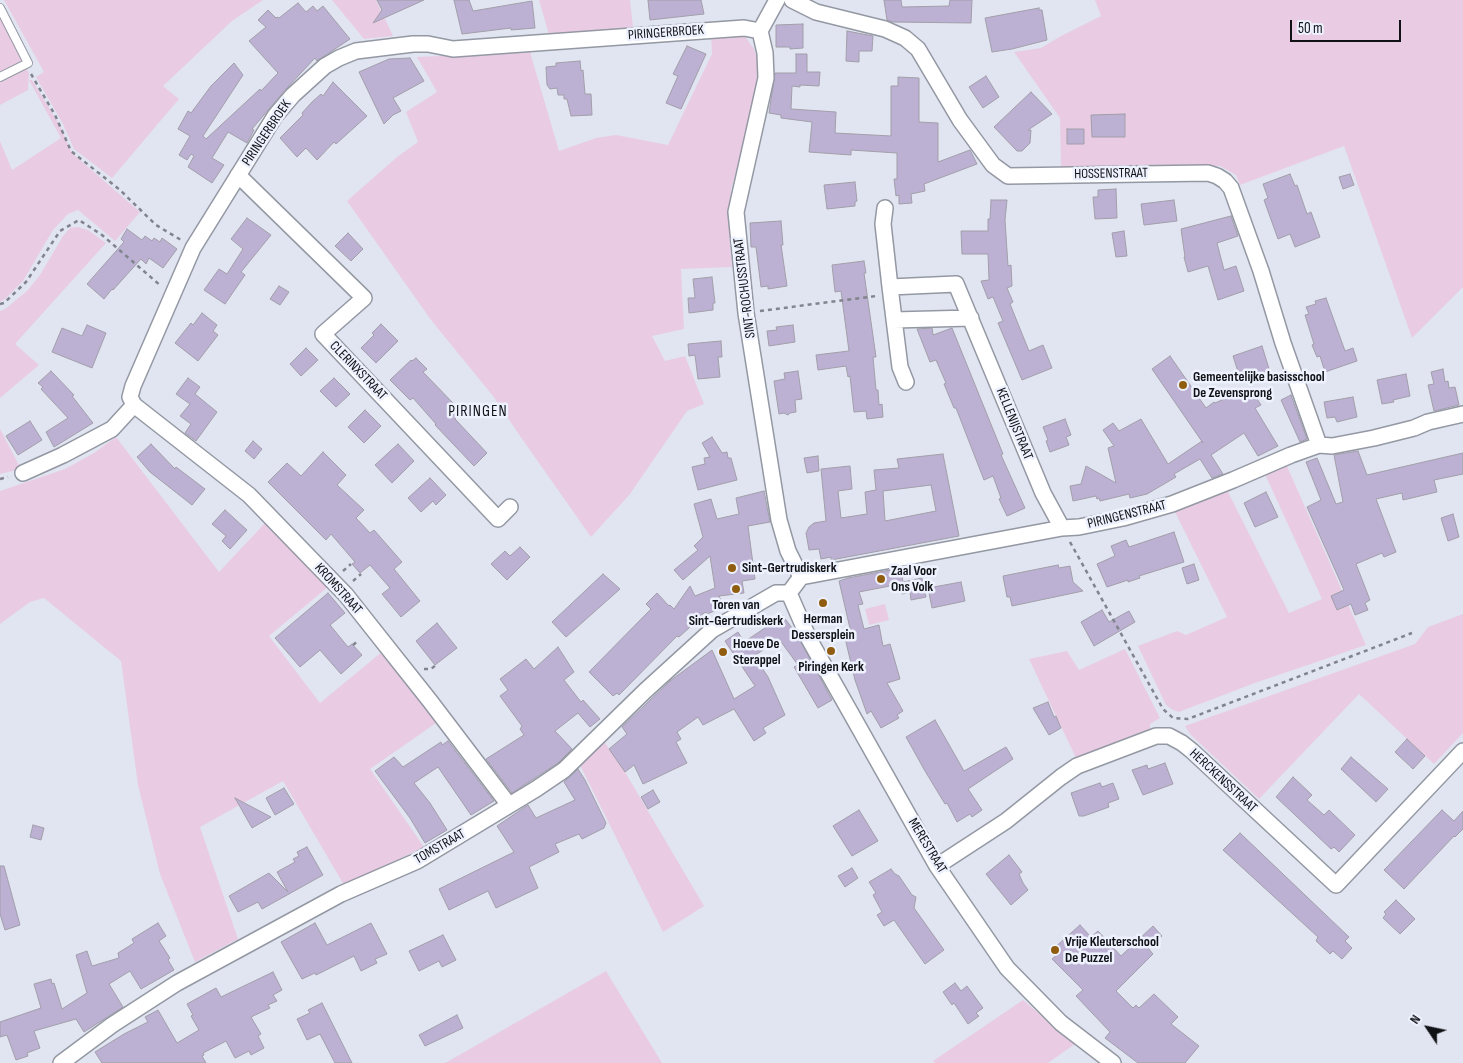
<!DOCTYPE html>
<html>
<head>
<meta charset="utf-8">
<style>
	body { margin:0 }
	#map { position:relative; width:1463px; height:1063px; overflow:hidden; background:#e0e5f1; font-family:"Sofia Sans Condensed",sans-serif }
	canvas { display:block }
	.north { position:absolute; left:1403px; top:1003px; width:50px; height:50px; -webkit-text-stroke:4px #edf2fe; paint-order:stroke; rotate:304deg; font-size:14px; font-weight:700; line-height:20px; text-align:center; color:#111216 }
	.north::after { content:''; display:block; margin:auto; width:18px; height:22px; background:#111216; clip-path:polygon(50% 0,100% 100%,50% 72%,0 100%) }
	.scale { position:absolute; left:1290px; top:20px; width:111px; height:22px; box-sizing:border-box; border:2px solid #111216; border-top:0; padding-left:6px; font-size:15px; line-height:18px; white-space:nowrap; color:#111216; -webkit-text-stroke:4px #edf2fe; paint-order:stroke }
</style>
</head>
<body>
<div id="map">
<canvas width="1463" height="1063"></canvas>
<div class="north">N</div>
<div class="scale">50 m</div>
</div>
<script>
const g = document.querySelector('canvas').getContext('2d');
g.lineJoin = 'round';
function paint(path, color) {
  g.fillStyle = color;
  g.fill(path, 'evenodd');
}
function shape(rows) {
  const path = new Path2D();
  for (const r of rows) {
    path.moveTo(r[0], r[1]);
    for (let i = 2; i < r.length; i += 2) path.lineTo(r[i], r[i + 1]);
  }
  return path;
}
function strokePath(path, color, width, dash) {
  g.strokeStyle = color;
  g.lineWidth = width;
  g.lineCap = dash ? 'butt' : 'round';
  g.setLineDash(dash || []);
  g.stroke(path);
}
function label(font, color, halo, rows, align = 'center') {
  g.font = font + ' "Sofia Sans Condensed",sans-serif';
  g.lineWidth = 5;
  g.setLineDash([]);
  g.textBaseline = 'middle';
  g.strokeStyle = halo;
  g.fillStyle = color;
  for (const [text, x, y, turn = 0] of rows) {
    g.save();
    g.translate(x, y);
    g.rotate((+turn || 0) * Math.PI / 180);
    g.textAlign = isNaN(turn) ? turn : align;
    if (halo) g.strokeText(text, 0, 0);
    g.fillText(text, 0, 0);
    g.restore();
  }
}
paint(shape([
	[4,0,263,0,232,21,163,86,179,99,112,178,74,149,63,124,36,77,44,72],
	[332,0,376,0,393,36,364,39],
	[539,0,630,0,633,27,549,35],
	[1095,0,1463,0,1463,287,1412,338,1344,146,1240,185,1236,175,1220,166,1061,168,1060,118,1014,52,1041,48,1061,36,1101,16],
	[0,17,29,73,28,90,0,105],
	[711,35,744,35,754,49,759,64,759,93,731,189,729,231,732,267,681,269,684,329,652,336,665,361,685,356,704,404,687,411,630,494,591,537,520,436,493,396,431,320,347,201,397,157,418,142,406,112,437,92,417,57,530,52,559,151,596,138,616,135,668,145,712,54],
	[29,80,32,80,59,124,72,153,140,212,115,241,78,210,68,214,53,230,23,281,5,299,0,302,0,141,12,170,61,138],
	[78,227,88,230,106,243,15,344,39,365,0,398,0,311,5,309,27,291,40,275,63,236,70,228],
	[0,429,21,469,0,474],
	[116,437,219,572,267,521,329,586,269,636,320,703,383,651,439,721,370,769,424,847,344,885,283,781,200,827,238,939,195,962,160,874,138,785,121,661,44,598,30,602,0,624,0,491,65,469,94,453],
	[1286,464,1366,645,1252,684,1179,712,1173,710,1166,705,1138,646,1177,631,1186,635,1227,617,1173,508,1227,490,1289,613,1322,599,1264,472],
	[885,604,889,620,869,625,865,609],
	[1463,614,1463,733,1434,764,1359,694,1259,799,1190,734,1185,726,1415,644,1428,627],
	[1125,649,1160,718,1150,724,1150,731,1076,758,1029,659,1067,651,1079,670],
	[603,740,625,772,704,906,663,932,579,763],
	[606,971,662,1063,444,1063,447,1062],
	[1023,1000,1075,1044,1048,1063,935,1063,933,1061]
]), '#e9cce3');
const building = shape([
	[377,0,424,0,373,23,382,10,377,0],
	[454,0,469,0,473,11,532,1,535,28,511,30,511,28,462,34,454,0],
	[648,0,701,0,704,14,650,20,648,0],
	[884,0,901,0,902,7,949,6,950,0,972,0,971,23,893,22,887,20,884,0],
	[298,3,306,12,313,6,317,11,323,6,350,39,317,61,315,58,286,89,252,129,254,130,247,143,228,132,212,158,224,165,212,183,188,167,194,156,191,154,187,160,179,155,190,136,178,129,188,111,191,113,211,86,234,63,243,75,203,136,206,139,260,89,261,91,278,73,249,41,266,27,258,20,268,10,276,18,277,17,279,18,298,3],
	[1039,8,1039,10,1042,10,1047,40,1012,49,992,52,985,18,1039,8],
	[803,24,803,48,790,49,790,47,776,47,776,25,803,24],
	[847,31,873,36,872,51,859,51,859,62,846,61,847,31],
	[687,46,706,54,681,109,666,103,678,76,673,74,687,46],
	[796,54,807,54,807,72,820,72,819,86,800,85,800,87,792,86,791,109,836,112,835,133,891,136,891,86,898,86,898,77,919,78,919,122,938,123,938,162,970,150,977,164,924,184,925,191,911,194,912,203,899,204,899,195,896,196,894,179,897,179,897,153,851,150,851,155,809,152,812,122,781,118,781,115,769,113,775,73,796,73,796,54],
	[410,58,424,81,393,98,401,111,393,115,384,124,359,72,389,59,410,58],
	[580,61,581,71,583,70,585,94,591,94,592,115,571,116,567,99,564,99,564,95,558,95,557,88,550,89,547,85,546,67,556,66,556,63,580,61],
	[986,76,999,97,983,108,969,87,986,76],
	[333,82,367,116,336,144,334,142,317,160,306,148,297,157,280,138,303,115,302,113,312,102,321,94,323,96,333,82],
	[1031,92,1052,114,1028,130,1031,130,1030,143,1022,151,1017,151,994,127,1031,92],
	[1125,114,1125,137,1092,137,1091,115,1125,114],
	[1067,129,1084,129,1084,144,1067,144,1067,129],
	[1290,174,1295,186,1297,185,1307,214,1311,212,1320,237,1295,247,1290,234,1278,239,1264,200,1268,198,1263,184,1290,174],
	[1350,174,1354,185,1343,189,1339,177,1350,174],
	[855,182,857,201,855,202,855,206,827,209,824,185,855,182],
	[1116,189,1117,218,1095,219,1093,197,1098,197,1098,190,1116,189],
	[991,200,1007,200,1005,220,1008,266,1011,265,1012,286,1007,288,1013,302,1010,304,1029,351,1043,345,1052,368,1022,380,998,323,1003,321,993,297,988,299,981,281,989,280,988,254,962,254,961,231,988,231,988,219,990,219,991,200],
	[1174,200,1177,221,1144,225,1141,204,1174,200],
	[1231,216,1238,236,1217,243,1224,270,1236,266,1244,291,1218,300,1208,266,1188,272,1184,257,1185,257,1181,229,1231,216],
	[247,218,271,235,241,272,245,275,225,304,204,290,219,269,227,274,243,249,231,239,247,218],
	[781,221,783,245,781,245,787,286,768,289,768,286,761,287,756,247,751,247,750,223,781,221],
	[127,229,142,240,145,236,152,241,154,238,160,242,162,238,177,249,163,268,149,258,146,264,141,259,113,290,112,289,104,299,87,284,124,242,121,239,127,229],
	[1124,231,1127,256,1116,257,1112,233,1124,231],
	[348,233,363,249,351,261,335,246,348,233],
	[864,261,866,273,864,273,876,357,873,357,876,390,878,390,879,405,882,404,883,417,867,419,866,411,854,412,850,376,848,377,846,366,818,370,816,355,849,351,841,291,835,292,832,265,864,261],
	[712,277,715,303,713,303,713,310,689,313,688,298,695,298,693,279,712,277],
	[279,286,289,292,280,305,270,299,279,286],
	[1326,298,1345,351,1353,348,1357,361,1325,372,1320,356,1317,357,1312,345,1314,344,1305,315,1309,314,1306,307,1316,304,1315,301,1326,298],
	[202,313,217,325,213,331,218,335,198,361,175,343,191,323,193,325,202,313],
	[381,324,398,341,376,363,361,348,374,335,372,333,381,324],
	[87,325,106,333,92,368,52,352,62,328,82,336,87,325],
	[793,325,795,342,769,346,767,331,777,330,776,327,793,325],
	[932,328,933,335,952,328,1003,454,1001,455,1025,508,1007,516,999,499,1001,498,993,476,984,480,956,408,954,408,944,384,946,383,936,360,930,362,917,329,932,328],
	[721,341,722,357,718,357,720,377,698,379,695,355,689,356,688,344,721,341],
	[1262,346,1270,372,1241,381,1233,356,1262,346],
	[306,348,318,360,301,376,290,364,306,348],
	[1170,356,1206,408,1214,402,1215,403,1250,388,1261,405,1255,408,1278,446,1258,456,1244,433,1211,455,1223,474,1212,478,1200,459,1174,474,1176,477,1147,494,1130,498,1129,494,1100,501,1099,498,1097,499,1096,496,1073,501,1070,486,1081,484,1086,466,1116,483,1108,448,1114,446,1103,430,1113,423,1119,431,1141,419,1168,464,1202,441,1203,443,1152,369,1170,356],
	[416,358,427,369,423,372,453,403,450,405,459,415,455,419,487,453,474,466,435,425,436,424,413,398,410,400,390,380,411,360,412,361,416,358],
	[1443,369,1445,382,1448,381,1449,388,1455,387,1459,405,1434,411,1428,385,1434,384,1431,372,1443,369],
	[51,371,74,395,72,396,93,423,54,447,46,432,68,418,41,389,43,387,38,383,51,371],
	[798,371,802,399,795,400,796,412,790,413,788,415,784,413,779,414,774,381,785,379,784,373,798,371],
	[1406,374,1410,396,1393,400,1394,402,1382,404,1377,380,1406,374],
	[188,378,200,387,195,394,217,412,196,441,185,433,191,424,180,416,190,404,176,394,188,378],
	[334,378,350,394,336,407,320,391,334,378],
	[1291,395,1307,439,1300,442,1281,400,1291,395],
	[1353,397,1357,417,1337,422,1335,417,1327,418,1324,402,1353,397],
	[365,410,381,426,364,443,348,427,365,410],
	[1065,419,1071,435,1066,437,1069,445,1050,452,1046,441,1048,440,1043,427,1065,419],
	[30,421,42,440,18,455,6,436,30,421],
	[712,437,722,453,727,452,728,458,731,458,737,480,698,490,692,467,705,464,704,458,710,457,702,443,712,437],
	[253,441,262,449,254,459,245,451,253,441],
	[151,444,175,469,176,467,205,489,192,505,150,472,137,457,151,444],
	[398,444,414,461,392,483,375,465,398,444],
	[1358,451,1367,475,1463,453,1463,474,1434,480,1437,492,1403,500,1402,493,1376,499,1396,552,1384,557,1382,553,1356,564,1370,600,1365,603,1368,610,1355,615,1351,604,1337,610,1331,596,1344,590,1307,507,1321,500,1306,462,1317,458,1336,504,1343,502,1334,455,1358,451],
	[323,452,346,475,337,485,364,510,356,518,370,533,374,530,402,562,394,569,420,601,401,617,382,594,390,588,370,565,360,573,352,564,355,562,331,534,326,540,268,482,287,463,301,476,323,452],
	[943,454,959,536,831,560,831,557,821,559,819,549,809,550,806,533,809,527,814,523,826,521,821,469,850,466,852,489,838,491,841,518,867,514,865,492,876,490,874,470,899,468,897,459,943,454],
	[931,485,936,511,885,521,883,491,931,485],
	[818,456,819,471,807,473,804,458,818,456],
	[430,478,446,495,436,505,433,501,421,512,408,498,430,478],
	[764,491,770,522,748,526,755,579,742,581,744,593,719,596,724,607,707,614,706,612,698,617,699,619,679,637,677,636,619,695,617,693,613,696,589,672,651,609,646,604,657,593,669,606,670,605,674,609,690,586,695,596,715,588,710,556,683,580,674,570,698,550,694,546,703,537,694,504,711,499,717,519,739,514,736,498,764,491],
	[1266,492,1278,517,1255,527,1244,503,1266,492],
	[225,510,247,530,230,549,222,541,226,536,212,524,225,510],
	[1453,514,1459,537,1448,541,1441,518,1453,514],
	[1174,532,1184,562,1139,576,1140,578,1128,582,1128,580,1107,587,1097,564,1115,556,1111,546,1126,540,1129,547,1174,532],
	[520,547,530,557,507,580,491,564,505,551,510,556,520,547],
	[1194,564,1199,580,1187,584,1182,568,1194,564],
	[1058,565,1059,568,1070,566,1073,582,1083,591,1012,606,1010,597,1007,597,1003,576,1058,565],
	[901,568,903,582,922,578,926,597,911,600,910,592,902,594,900,584,859,592,863,604,858,605,864,629,879,625,883,646,890,644,900,679,887,683,903,711,897,715,899,718,881,728,871,711,867,714,855,680,845,638,852,637,839,581,848,578,901,568],
	[603,574,620,589,566,637,552,622,603,574],
	[961,582,965,601,932,608,928,588,961,582],
	[328,593,345,613,330,625,348,647,352,644,362,655,341,674,320,650,300,667,275,638,328,593],
	[1102,610,1109,622,1129,611,1135,622,1094,646,1081,622,1102,610],
	[783,616,798,636,832,700,818,708,794,667,798,665,779,639,754,656,768,677,785,715,763,728,766,733,754,741,734,709,703,725,698,717,677,732,681,739,676,742,687,763,643,784,634,765,625,772,609,749,627,734,622,727,670,681,712,650,734,699,755,686,725,641,738,632,744,642,783,616],
	[437,623,457,648,435,665,416,641,437,623],
	[558,647,574,672,564,680,581,702,583,700,600,719,590,727,578,713,555,731,572,749,558,763,512,793,486,759,524,735,520,729,522,726,500,696,508,690,500,679,526,659,534,669,558,647],
	[1048,702,1054,717,1056,716,1061,728,1049,735,1033,708,1048,702],
	[935,720,964,771,1006,747,1013,759,968,789,982,810,972,817,970,814,957,822,947,803,945,804,925,771,906,737,935,720],
	[1407,739,1425,756,1413,769,1395,752,1407,739],
	[448,741,494,801,471,815,438,767,414,783,430,803,447,830,425,843,410,818,375,771,394,757,403,767,441,742,442,745,448,741],
	[1351,757,1388,789,1376,802,1341,769,1351,757],
	[1165,763,1173,784,1143,795,1132,770,1147,765,1148,769,1165,763],
	[578,769,585,780,606,823,604,828,582,839,579,834,555,844,559,852,529,867,538,888,496,908,488,891,449,910,439,889,514,852,497,826,528,805,536,818,575,800,564,782,578,769],
	[1293,777,1312,795,1307,800,1324,815,1329,810,1355,835,1339,852,1334,847,1331,849,1276,797,1293,777],
	[1100,783,1102,787,1113,783,1119,799,1108,803,1109,807,1084,816,1079,816,1071,793,1100,783],
	[284,788,294,804,275,815,266,798,284,788],
	[653,790,660,802,648,809,641,797,653,790],
	[235,798,271,817,252,828,235,798],
	[859,810,878,841,852,856,833,826,859,810],
	[1442,810,1454,821,1463,811,1463,829,1455,837,1454,836,1404,889,1384,870,1442,810],
	[33,825,44,828,41,840,30,837,33,825],
	[1240,833,1349,937,1345,941,1352,948,1342,959,1333,951,1330,954,1316,941,1318,937,1223,850,1240,833],
	[307,847,323,875,262,909,258,902,238,912,229,896,269,873,288,892,277,872,295,862,293,859,299,856,297,852,307,847],
	[1009,855,1022,872,1019,874,1023,883,1028,890,1011,905,986,874,1009,855],
	[0,866,4,866,20,925,5,930,0,914,0,866],
	[852,868,858,878,845,887,838,876,852,868],
	[891,869,895,874,899,876,912,895,916,897,914,908,944,950,925,964,894,920,884,926,877,915,882,912,873,895,876,893,869,882,891,869],
	[1396,900,1415,919,1400,934,1383,918,1386,914,1384,912,1396,900],
	[158,923,166,936,159,941,170,958,168,960,174,970,141,989,130,971,109,984,123,1007,84,1032,76,1019,34,1031,40,1048,27,1053,28,1056,16,1060,7,1035,0,1037,0,1022,41,1008,34,984,51,979,52,984,54,983,62,1009,87,993,76,955,87,951,92,966,119,958,118,953,134,943,132,939,158,923],
	[315,923,327,945,371,923,387,954,375,959,377,963,361,971,354,956,316,975,315,973,302,979,281,942,315,923],
	[1080,925,1091,937,1098,931,1121,956,1153,926,1162,936,1148,948,1153,954,1116,991,1133,1008,1136,1005,1139,1008,1154,994,1178,1017,1171,1024,1199,1046,1185,1063,1138,1063,1105,1038,1110,1032,1076,996,1083,990,1052,959,1058,954,1053,949,1080,925],
	[443,935,456,960,442,967,439,961,419,971,409,951,443,935],
	[273,972,282,990,273,995,277,1001,268,1005,270,1008,251,1017,261,1034,258,1036,264,1048,251,1055,249,1051,235,1058,226,1041,203,1053,204,1055,202,1056,206,1063,102,1063,95,1052,124,1034,148,1022,145,1017,158,1010,177,1043,199,1030,191,1016,193,1015,187,1004,216,988,221,997,273,972],
	[955,983,961,991,967,986,983,1008,976,1013,979,1016,968,1024,954,1003,952,1005,943,992,955,983],
	[322,1003,352,1063,335,1063,320,1034,307,1040,297,1019,310,1013,308,1010,322,1003],
	[457,1015,463,1028,425,1046,419,1035,457,1015]
]);
paint(building, '#bcb1d2');
strokePath(building, '#a29eaa', 1);
const lane = shape([
	[0,8,28,63,0,77]
]);
const street = shape([
	[777,0,760,31,765,53,766,78,736,212,746,313,779,520,788,551,801,577],
	[792,0,816,12,885,29,905,38,918,49,960,120,993,165,1008,176,1208,173,1217,176,1225,181,1231,188,1261,271,1283,343,1319,445],
	[238,175,364,298,323,334,498,519,510,507],
	[885,208,883,224,890,287,900,367,906,382],
	[890,287,956,284,1043,493,1062,528],
	[894,320,971,318],
	[23,473,63,455,112,429,134,405],
	[789,593,801,577,1062,528,1079,527,1123,518,1172,504,1233,480,1291,455,1319,445,1332,446,1374,438,1414,428,1428,422,1463,414],
	[789,593,809,639,937,866,1007,968,1061,1023,1113,1063],
	[509,805,430,701,346,595,249,495,134,405,130,397,133,386,193,248,275,116,293,95,325,66,339,58,356,51,413,44,428,44,453,49,744,28,760,31],
	[937,866,1006,821,1061,777,1077,766,1156,736,1169,736,1182,743,1192,751,1336,885,1463,751],
	[61,1063,112,1025,177,983,341,894,417,861,536,789,564,770,645,691,712,630,776,593,789,593]
]);
strokePath(lane, '#9398a3', 10);
strokePath(street, '#9398a3', 18);
strokePath(shape([
	[31,74,55,115,71,151,120,190,156,225,181,240],
	[0,304,4,303,26,282,60,231,79,220,102,235,161,286],
	[760,311,876,296],
	[0,479,8,477],
	[1070,542,1163,709,1173,718,1188,719,1412,633],
	[343,571,351,564],
	[353,581,361,574],
	[353,645,359,640],
	[424,669,431,669,436,665,436,664]
]), '#81848d', 2.5, [4, 4]);
strokePath(lane, '#fff', 8);
strokePath(street, '#fff', 15);
for (const [x, y, r, color] of [
	[1183,385,5,"#905c0f"],
	[732,568,5,"#905c0f"],
	[881,579,5,"#905c0f"],
	[736,589,5,"#905c0f"],
	[823,603,5,"#905c0f"],
	[831,651,5,"#905c0f"],
	[723,652,5,"#905c0f"],
	[1055,950,5,"#905c0f"]
]) {
  const dot = new Path2D();
  dot.arc(x, y, r, 0, 2 * Math.PI);
  g.fillStyle = color;
  g.fill(dot);
  strokePath(dot, '#edf2fe', 2);
}
label('14px', '#111216', '#edf2fe', [
	["PIRINGERBROEK",666,33,-4],
	["PIRINGERBROEK",267,133,-56],
	["HOSSENSTRAAT",1111,174,-1],
	["SINT-ROCHUSSTRAAT",745,288,-97],
	["CLERINXSTRAAT",358,371,46],
	["KELLENIJSTRAAT",1014,424,68],
	["PIRINGENSTRAAT",1127,515,-14],
	["KROMSTRAAT",338,589,48],
	["HERCKENSSTRAAT",1223,781,43],
	["MERESTRAAT",927,846,59],
	["TOMSTRAAT",440,847,-30]
]);
label('bold 14px', '#111216', '#edf2fe', [
	["Gemeentelijke basisschool",1193,377],
	["De Zevensprong",1193,393],
	["Sint-Gertrudiskerk",742,568],
	["Zaal Voor",891,571],
	["Ons Volk",891,587],
	["Toren van",736,605,"center"],
	["Sint-Gertrudiskerk",736,621,"center"],
	["Herman",823,619,"center"],
	["Dessersplein",823,635,"center"],
	["Hoeve De",733,644],
	["Sterappel",733,660],
	["Piringen Kerk",831,667,"center"],
	["Vrije Kleuterschool",1065,942],
	["De Puzzel",1065,958]
], 'left');
g.letterSpacing = '1px';
label('16px', '#111216', '#edf2fe', [
	["PIRINGEN",478,412]
]);
g.letterSpacing = '0px';
</script>
</body>
</html>
